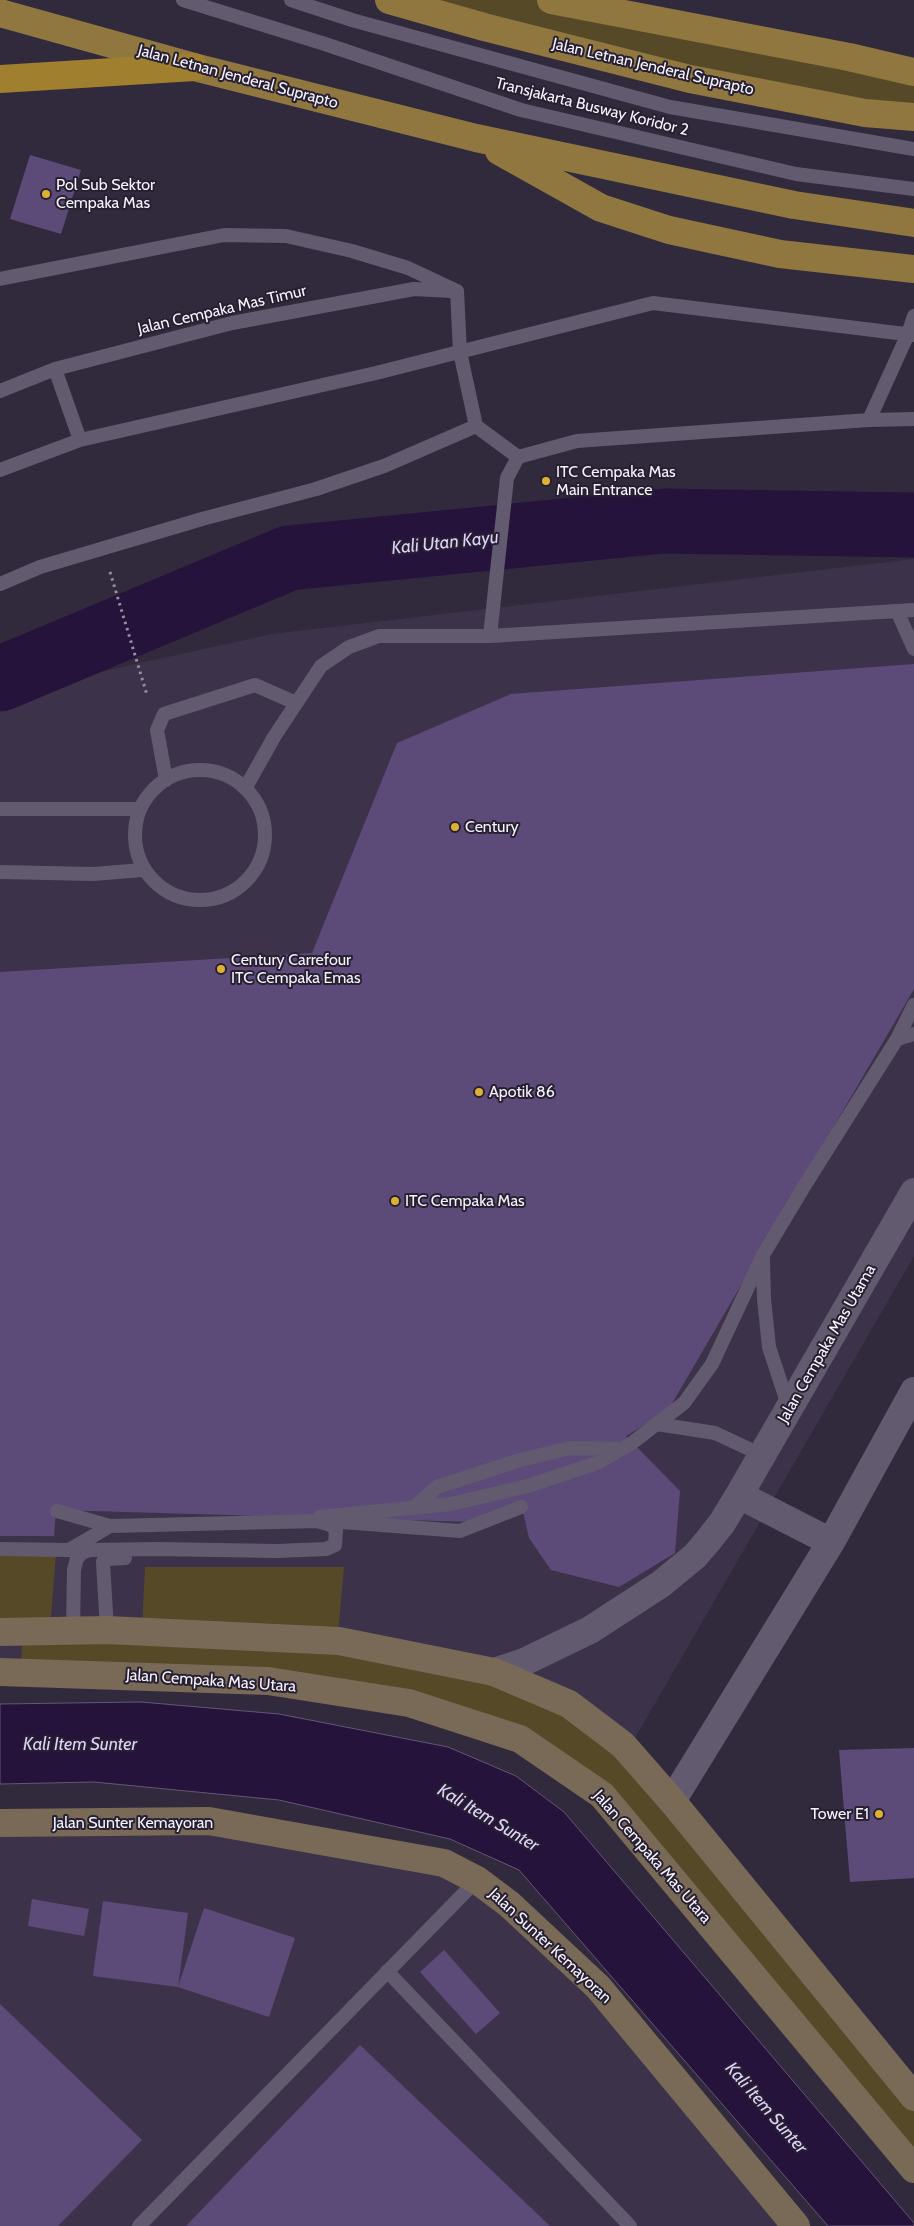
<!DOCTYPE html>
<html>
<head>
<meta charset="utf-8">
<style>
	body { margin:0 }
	canvas { display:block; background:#302a3c }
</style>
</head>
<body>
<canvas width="914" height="2226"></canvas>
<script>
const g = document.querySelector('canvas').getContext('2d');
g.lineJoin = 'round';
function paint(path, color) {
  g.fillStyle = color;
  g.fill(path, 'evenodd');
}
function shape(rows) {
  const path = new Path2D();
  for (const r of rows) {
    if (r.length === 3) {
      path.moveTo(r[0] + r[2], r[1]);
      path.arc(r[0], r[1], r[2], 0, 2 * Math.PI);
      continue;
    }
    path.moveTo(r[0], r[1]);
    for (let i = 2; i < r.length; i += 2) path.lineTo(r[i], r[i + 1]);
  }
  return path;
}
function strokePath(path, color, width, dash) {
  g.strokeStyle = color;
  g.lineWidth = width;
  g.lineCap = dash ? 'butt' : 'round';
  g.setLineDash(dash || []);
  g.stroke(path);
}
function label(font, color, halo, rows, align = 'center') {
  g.font = font + ' Cabin,sans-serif';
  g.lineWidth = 4;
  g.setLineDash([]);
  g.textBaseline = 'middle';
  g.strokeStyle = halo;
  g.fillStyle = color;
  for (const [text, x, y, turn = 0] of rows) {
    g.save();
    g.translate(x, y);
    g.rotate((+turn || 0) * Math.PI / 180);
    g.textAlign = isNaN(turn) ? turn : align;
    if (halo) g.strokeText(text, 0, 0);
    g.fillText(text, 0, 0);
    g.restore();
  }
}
paint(shape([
	[914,559,914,1256,602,1795,520,1739,268,1681,0,1683,0,701,27,688,272,634],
	[209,1821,477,1880,509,1904,792,2226,0,2226,0,1825]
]), '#3c334b');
paint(shape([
	[403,0,551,0,914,72,914,117],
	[56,1554,50,1628,0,1630,0,1556],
	[145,1567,344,1567,337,1645,523,1684,623,1745,914,2097,914,2169,602,1795,520,1739,409,1703,20,1672,23,1632,142,1629]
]), '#564928');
const water = shape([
	[141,1702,279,1714,448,1747,516,1776,564,1812,914,2223,914,2226,828,2226,519,1870,450,1839,279,1800,94,1782,0,1784,0,1704,141,1702]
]);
paint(water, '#25133c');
strokePath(water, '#645676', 1);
strokePath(shape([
	[0,679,289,558,664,521,914,525]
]), '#25133c', 65);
paint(shape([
	[30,155,81,170,61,234,10,219],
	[914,664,914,989,667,1412,626,1436,680,1491,675,1553,619,1587,551,1570,529,1538,521,1503,474,1522,56,1510,54,1536,0,1536,0,972,312,953,397,743,511,694],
	[914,1748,914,1878,850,1882,839,1750],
	[32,1899,89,1909,84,1936,28,1926],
	[103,1901,188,1913,178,1987,204,1908,295,1938,269,2017,178,1987,93,1976],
	[444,1950,500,2013,476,2034,420,1972],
	[0,2004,142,2140,58,2226,0,2226],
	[360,2045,550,2226,186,2226]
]), '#5c4b78');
strokePath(shape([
	[110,572,147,695]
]), '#948f9e', 3, [2.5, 4]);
strokePath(shape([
	[183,0,325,44,521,110,796,174,914,189],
	[291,0,352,20,670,107,914,149],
	[0,279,224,235,286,236,352,251,408,268,457,291,460,352,476,426,518,457],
	[55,369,80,440],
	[0,391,55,369,232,323,414,289,451,291],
	[869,420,908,334,914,316],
	[0,470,80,440,376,373,653,303,914,335],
	[0,584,40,567,202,519,316,489,384,466,476,426],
	[897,611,914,649],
	[490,636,507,478,518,457,577,441,869,420,914,419],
	[200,835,65],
	[166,780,157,730,164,714,255,685,296,703],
	[246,787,274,737,321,666,349,647,379,636,490,636,914,610],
	[0,809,138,809],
	[0,872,93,874,142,870],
	[897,1039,914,1034],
	[763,1259,764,1299,769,1347,789,1408],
	[657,1424,715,1433,762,1455],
	[413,1508,437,1487,520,1460,570,1448,621,1449],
	[57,1511,110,1526,317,1521,331,1525,336,1531,335,1545,326,1549,277,1551,158,1549,90,1550,82,1553,77,1558,74,1570,73,1630],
	[317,1521,320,1517,451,1504,528,1486,597,1463,632,1443,684,1403,712,1364,763,1255,805,1185,897,1039,914,1005],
	[342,1522,460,1531,521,1507],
	[0,1549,69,1550,110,1526],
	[107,1630,103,1562,108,1559,125,1558],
	[387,1971,630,2226],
	[139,2226,477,1880]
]), '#625b6f', 14);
strokePath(shape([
	[739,1495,831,1542],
	[494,1672,524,1662,590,1630,661,1584,695,1556,707,1542,722,1523,739,1495,914,1192],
	[672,1801,831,1542,914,1391]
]), '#625b6f', 28);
strokePath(shape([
	[0,1632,107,1630,339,1641,494,1672,569,1704,623,1745,672,1801,914,2097],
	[0,1672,268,1681,409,1703,520,1739,602,1795,914,2169],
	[0,1823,209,1821,444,1863,477,1880,509,1904,598,1987,796,2226]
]), '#796957', 28);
strokePath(shape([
	[389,0,484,27,690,79,865,113,914,117],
	[551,0,849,57,914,72],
	[0,13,194,67,476,138,794,205,914,223],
	[499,151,601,208,669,230,780,254,914,269]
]), '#90773f', 28);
strokePath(shape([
	[0,79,194,67]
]), '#a0802f', 28);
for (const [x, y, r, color] of [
	[46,194,5,"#deb133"],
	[546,481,5,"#deb133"],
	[455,827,5,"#deb133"],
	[221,969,5,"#deb133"],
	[479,1092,5,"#deb133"],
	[395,1201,5,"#deb133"],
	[879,1814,5,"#deb133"]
]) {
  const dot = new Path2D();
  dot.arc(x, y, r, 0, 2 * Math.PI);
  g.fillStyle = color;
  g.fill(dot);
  strokePath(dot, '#262031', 2);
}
label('16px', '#f6f2fe', '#262031', [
	["Jalan Letnan Jenderal Suprapto",653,67,13],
	["Jalan Letnan Jenderal Suprapto",238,77,15],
	["Transjakarta Busway Koridor 2",592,107,14],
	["Jalan Cempaka Mas Timur",222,310,-13],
	["Jalan Cempaka Mas Utama",827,1344,-60],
	["Jalan Cempaka Mas Utara",211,1681,4],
	["Jalan Sunter Kemayoran",133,1823],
	["Jalan Cempaka Mas Utara",652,1857,49],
	["Jalan Sunter Kemayoran",550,1946,43]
]);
label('16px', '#f6f2fe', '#262031', [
	["Pol Sub Sektor",56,185],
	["Cempaka Mas",56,203],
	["ITC Cempaka Mas",556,472],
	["Main Entrance",556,490],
	["Century",465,827],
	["Century Carrefour",231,960],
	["ITC Cempaka Emas",231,978],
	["Apotik 86",489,1092],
	["ITC Cempaka Mas",405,1201],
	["Tower E1",869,1814,"right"]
], 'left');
label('italic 18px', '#dfd0fd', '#262031', [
	["Kali Utan Kayu",445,543,-6],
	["Kali Item Sunter",80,1745],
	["Kali Item Sunter",488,1818,31],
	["Kali Item Sunter",766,2108,49]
]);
</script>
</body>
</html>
